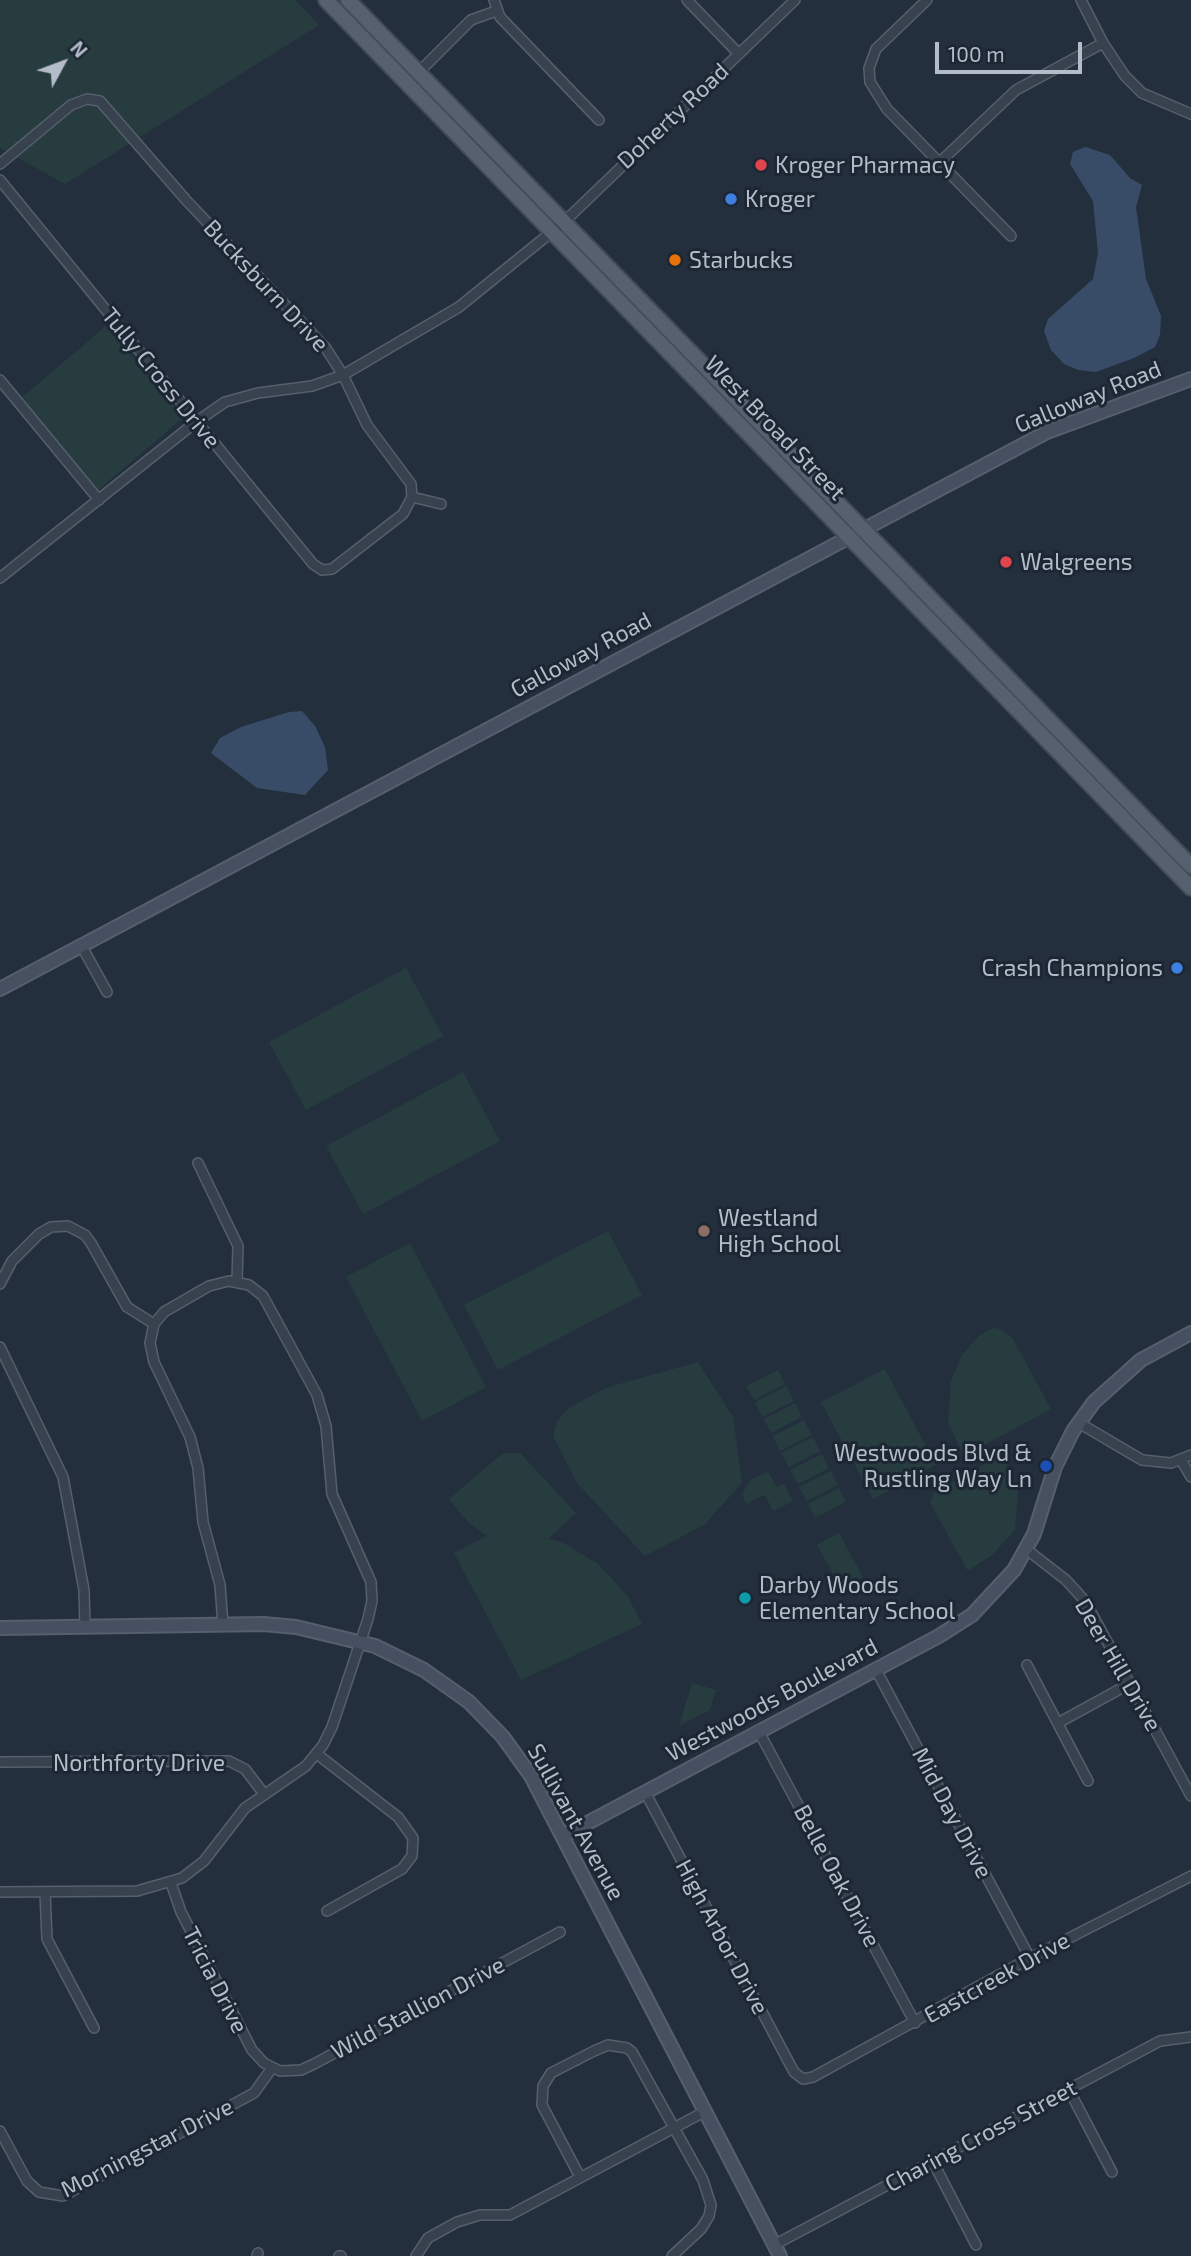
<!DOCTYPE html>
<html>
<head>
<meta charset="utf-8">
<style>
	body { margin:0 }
	#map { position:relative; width:1191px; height:2256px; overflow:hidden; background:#242f3e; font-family:"Exo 2",sans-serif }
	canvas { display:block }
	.north { position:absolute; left:28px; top:28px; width:70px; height:70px; -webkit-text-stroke:5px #1d2633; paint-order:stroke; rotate:49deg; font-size:19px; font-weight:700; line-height:28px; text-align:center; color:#b4bcc9 }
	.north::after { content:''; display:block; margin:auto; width:24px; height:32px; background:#b4bcc9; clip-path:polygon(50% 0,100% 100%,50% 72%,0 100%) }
	.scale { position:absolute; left:935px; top:42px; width:147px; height:32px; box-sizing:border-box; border:4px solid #b4bcc9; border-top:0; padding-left:9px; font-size:21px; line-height:24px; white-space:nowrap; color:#b4bcc9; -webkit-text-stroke:5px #1d2633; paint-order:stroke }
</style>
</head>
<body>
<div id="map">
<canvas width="1191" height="2256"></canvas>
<div class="north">N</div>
<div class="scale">100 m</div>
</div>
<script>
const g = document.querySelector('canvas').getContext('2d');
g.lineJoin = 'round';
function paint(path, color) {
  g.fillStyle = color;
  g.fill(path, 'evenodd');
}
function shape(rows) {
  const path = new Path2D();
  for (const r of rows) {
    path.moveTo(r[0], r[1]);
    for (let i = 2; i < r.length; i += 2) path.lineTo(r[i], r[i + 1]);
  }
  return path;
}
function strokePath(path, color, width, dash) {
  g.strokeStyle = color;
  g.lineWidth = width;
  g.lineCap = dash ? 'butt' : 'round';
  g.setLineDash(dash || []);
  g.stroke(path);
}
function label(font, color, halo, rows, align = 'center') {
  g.font = font + ' "Exo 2",sans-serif';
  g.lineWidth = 6;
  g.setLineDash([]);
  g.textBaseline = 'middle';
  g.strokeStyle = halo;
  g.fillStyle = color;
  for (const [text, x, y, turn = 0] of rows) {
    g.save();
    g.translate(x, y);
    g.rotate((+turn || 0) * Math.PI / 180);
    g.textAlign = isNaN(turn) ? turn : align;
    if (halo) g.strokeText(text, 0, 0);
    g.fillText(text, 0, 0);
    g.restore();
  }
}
paint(shape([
	[0,0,295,0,319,25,65,184,0,148],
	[106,326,184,417,97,491,19,400],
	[406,968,443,1036,306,1110,269,1042],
	[463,1072,500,1141,363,1214,326,1146],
	[608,1231,642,1295,498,1370,464,1305],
	[410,1243,486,1387,422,1421,346,1277],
	[995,1327,1012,1337,1051,1409,964,1456,948,1423,951,1381,962,1355,979,1336],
	[698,1362,733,1417,742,1483,704,1525,645,1556,577,1483,553,1436,557,1421,569,1408,605,1388],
	[885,1369,936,1465,873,1499,821,1402],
	[778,1370,785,1384,754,1400,746,1386],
	[786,1386,794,1401,762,1417,755,1402],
	[795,1403,802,1417,771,1433,764,1419],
	[804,1420,812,1435,780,1451,773,1436],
	[813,1437,820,1451,789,1467,781,1453],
	[503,1453,520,1453,576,1513,548,1539,562,1542,598,1564,627,1595,642,1624,521,1680,454,1553,487,1536,468,1522,449,1499],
	[822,1454,829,1468,798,1484,790,1470],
	[1002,1454,1018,1489,1015,1530,992,1555,968,1571,930,1503,933,1493],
	[831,1471,838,1485,807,1501,799,1487],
	[768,1472,777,1487,784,1484,793,1501,773,1511,765,1495,746,1504,742,1494,751,1479],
	[839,1488,846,1502,815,1518,808,1504],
	[839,1533,863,1577,841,1588,817,1545],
	[692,1683,716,1690,710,1710,679,1726]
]), '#263c3f');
paint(shape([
	[1085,147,1110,155,1130,178,1142,185,1136,207,1146,279,1161,316,1160,335,1155,347,1134,358,1096,372,1078,370,1064,364,1051,350,1044,331,1048,319,1093,279,1098,253,1093,201,1070,164,1073,152],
	[302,711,315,726,325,747,328,770,305,795,257,788,211,753,220,738,241,727,289,712]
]), '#394c67');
const street = shape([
	[494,0,500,17,599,120],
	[687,0,739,54],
	[927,0,876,49,869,68,870,82,887,109,1011,236],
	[1081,0,1103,43,1125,76,1142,93,1191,114],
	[418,73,471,20,496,11],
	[940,162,1016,90,1103,43],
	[0,164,71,105,87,99,100,101,186,200,325,347,343,375,367,425,411,484,412,497,403,514,332,569,322,570,313,564,0,180],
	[0,380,99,500],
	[412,497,441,504],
	[0,578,196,422,225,402,258,393,312,386,343,375,459,307,564,222,795,0],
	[81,945,107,992],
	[198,1163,238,1246,237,1281],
	[0,1284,12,1261,39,1234,51,1227,68,1226,85,1235,91,1243,127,1307,154,1324],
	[0,1347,63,1477,84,1590,85,1627],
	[1079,1423,1142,1460,1171,1463,1191,1455],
	[1181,1460,1191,1477],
	[1026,1549,1066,1580,1085,1601,1191,1796],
	[1027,1665,1088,1781],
	[875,1668,1030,1958],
	[1058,1723,1131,1683],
	[758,1730,915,2023],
	[317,1754,398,1817,413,1838,412,1856,402,1869,327,1911],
	[0,1762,229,1761,245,1769,264,1794],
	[645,1792,794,2072,803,2079,813,2077,1030,1958,1191,1876],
	[171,1883,181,1912,252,2050,264,2063,280,2071,301,2070,314,2064,560,1932],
	[0,1892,137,1891,182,1878,204,1861,245,1808,306,1766,323,1745,332,1727,368,1619,372,1601,371,1582,332,1494,326,1426,317,1395,263,1296,249,1285,229,1281,209,1286,164,1312,154,1324,150,1343,154,1362,190,1437,198,1468,203,1522,220,1585,223,1625],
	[45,1892,47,1939,94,2028],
	[1069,2090,1112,2172],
	[0,2131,27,2181,39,2192,63,2196,254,2093,272,2068],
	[933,2162,976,2245],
	[579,2175,542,2105,543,2086,551,2073,594,2051,608,2045,627,2048,632,2052,703,2180,711,2205,709,2216,701,2229,672,2256],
	[774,2245,1160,2041,1191,2037],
	[257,2256,258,2253],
	[339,2256,341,2256],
	[416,2256,428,2238,457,2222,480,2215,510,2215,704,2112]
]);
const secondary = shape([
	[0,989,1047,432,1191,379],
	[0,1628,264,1624,296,1627,375,1646,424,1670,469,1702,503,1737,531,1776,780,2256],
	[563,1836,939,1636,972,1615,1014,1570,1034,1534,1055,1467,1073,1431,1094,1402,1141,1360,1191,1333]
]);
const primary = shape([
	[326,0,1191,888],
	[348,0,1191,866]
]);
strokePath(street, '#565f6c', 12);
strokePath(secondary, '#565f6c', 16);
strokePath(primary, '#414a57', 18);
strokePath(street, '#38414e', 9);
strokePath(secondary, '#465061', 12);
strokePath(primary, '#56606e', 14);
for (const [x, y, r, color] of [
	[761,165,7,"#e0444e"],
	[731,199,7,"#3f7fe0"],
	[675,260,7,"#e8710a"],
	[1006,562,7,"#e0444e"],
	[1177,968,7,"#3f7fe0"],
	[704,1231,7,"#8d6e63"],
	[1046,1466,7,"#1a4fb4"],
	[745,1598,7,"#0f9aa8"]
]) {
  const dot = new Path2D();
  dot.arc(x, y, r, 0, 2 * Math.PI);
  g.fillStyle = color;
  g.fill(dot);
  strokePath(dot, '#1d2633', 2.5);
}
label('23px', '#b4bcc9', '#1d2633', [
	["Doherty Road",673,116,-43],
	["Bucksburn Drive",266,286,47],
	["Tully Cross Drive",161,378,51],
	["Galloway Road",1088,397,-22],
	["West Broad Street",775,428,46],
	["Galloway Road",581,655,-28],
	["Deer Hill Drive",1118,1665,60],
	["Westwoods Boulevard",772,1700,-28],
	["Northforty Drive",139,1763],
	["Mid Day Drive",952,1813,62],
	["Sullivant Avenue",576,1822,61],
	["Belle Oak Drive",837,1876,62],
	["High Arbor Drive",722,1937,62],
	["Eastcreek Drive",997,1978,-29],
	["Tricia Drive",215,1980,63],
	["Wild Stallion Drive",418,2008,-28],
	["Charing Cross Street",981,2136,-28],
	["Morningstar Drive",147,2148,-27]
]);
label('23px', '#b4bcc9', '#1d2633', [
	["Kroger Pharmacy",775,165],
	["Kroger",745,199],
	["Starbucks",689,260],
	["Walgreens",1020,562],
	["Crash Champions",1163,968,"right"],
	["Westland",718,1218],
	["High School",718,1244],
	["Westwoods Blvd &",1032,1453,"right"],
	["Rustling Way Ln",1032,1479,"right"],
	["Darby Woods",759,1585],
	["Elementary School",759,1611]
], 'left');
</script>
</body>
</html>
